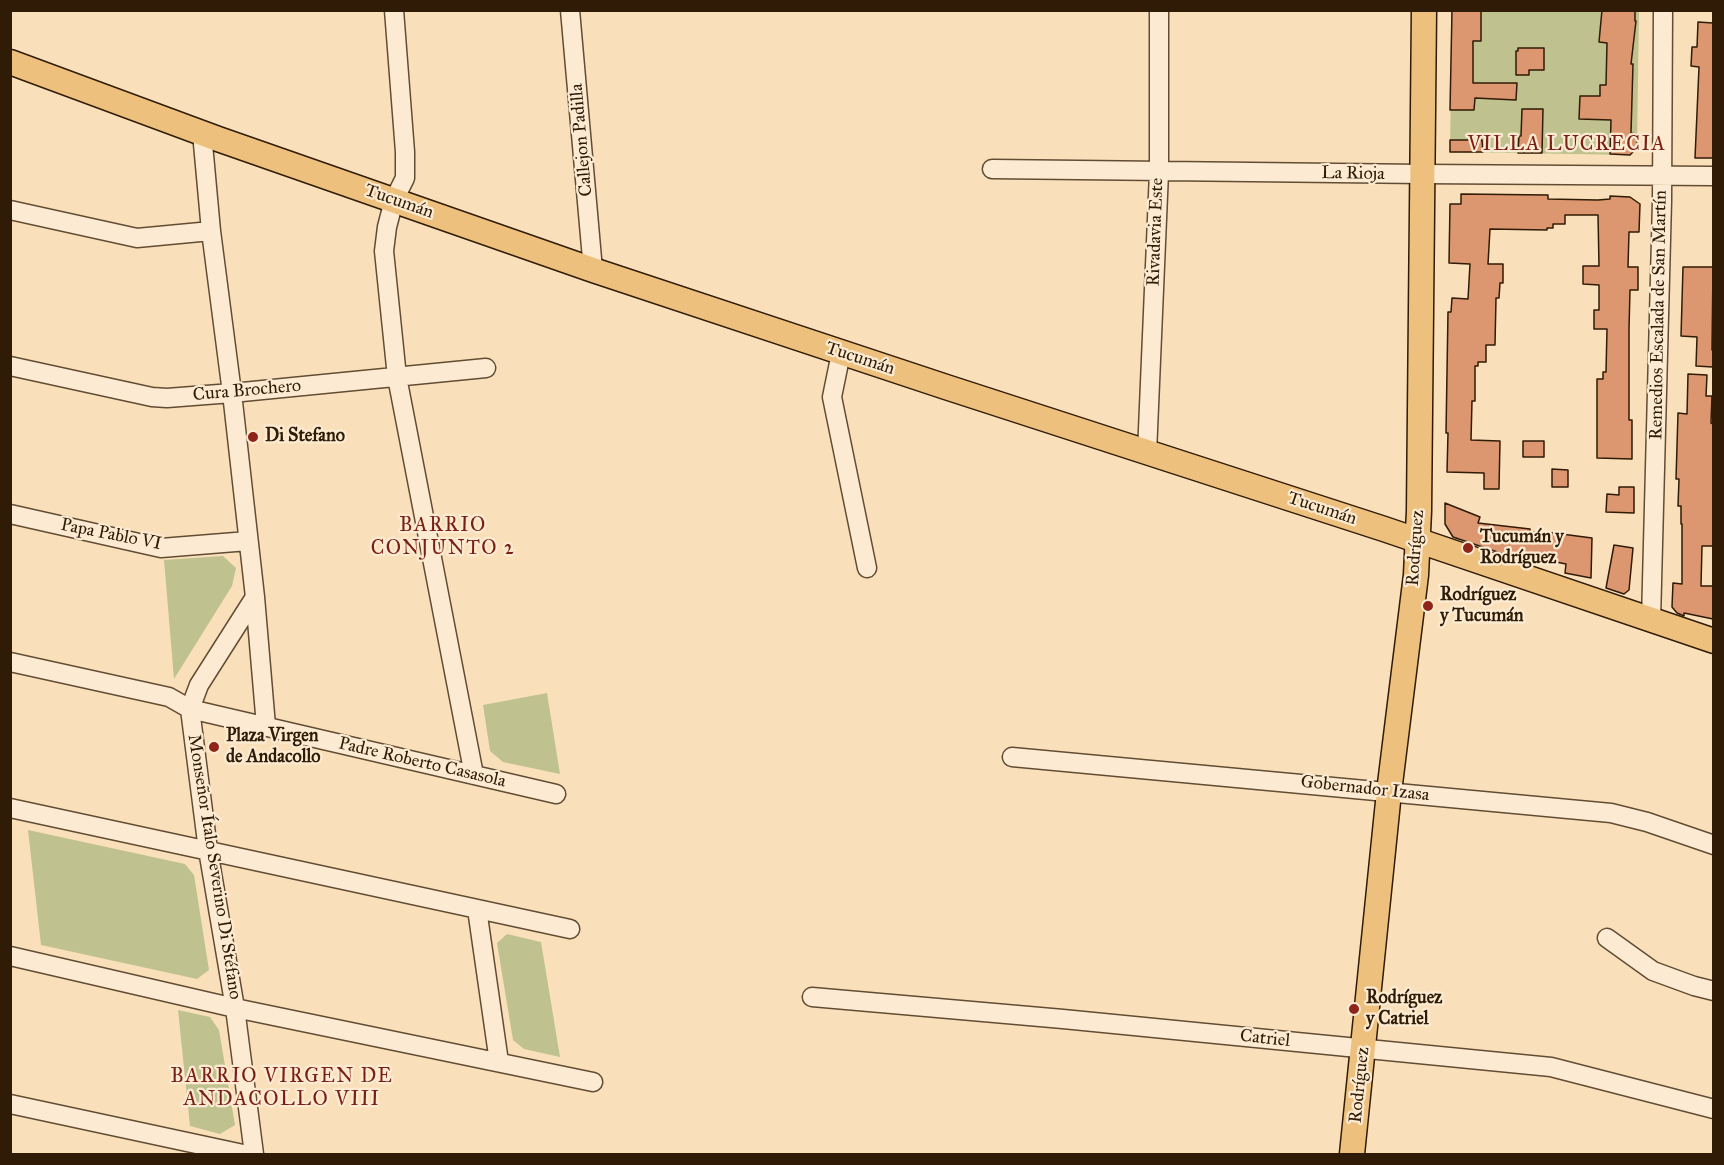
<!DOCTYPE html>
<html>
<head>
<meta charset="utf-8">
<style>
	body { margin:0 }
	#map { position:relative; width:1724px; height:1165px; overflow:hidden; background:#fae0ba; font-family:"IM FELL Great Primer",serif }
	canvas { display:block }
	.frame { position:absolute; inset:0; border:12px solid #2f1b06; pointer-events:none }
</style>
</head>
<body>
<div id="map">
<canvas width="1724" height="1165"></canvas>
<div class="frame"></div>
</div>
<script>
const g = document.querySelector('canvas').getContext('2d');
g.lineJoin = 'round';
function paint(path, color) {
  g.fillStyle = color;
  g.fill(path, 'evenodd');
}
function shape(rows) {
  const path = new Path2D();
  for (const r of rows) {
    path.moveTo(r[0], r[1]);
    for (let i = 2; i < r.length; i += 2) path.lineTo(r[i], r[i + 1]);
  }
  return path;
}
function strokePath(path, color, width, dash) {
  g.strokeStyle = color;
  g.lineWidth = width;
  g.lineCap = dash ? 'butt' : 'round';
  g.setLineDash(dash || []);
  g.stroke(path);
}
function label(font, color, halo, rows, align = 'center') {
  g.font = font + ' "IM FELL Great Primer",serif';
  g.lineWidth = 4.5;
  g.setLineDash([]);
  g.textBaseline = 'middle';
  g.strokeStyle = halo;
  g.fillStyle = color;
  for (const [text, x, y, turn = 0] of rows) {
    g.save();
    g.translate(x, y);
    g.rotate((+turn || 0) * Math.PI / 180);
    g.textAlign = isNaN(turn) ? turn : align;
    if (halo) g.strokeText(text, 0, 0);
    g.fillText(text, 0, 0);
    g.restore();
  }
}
paint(shape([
	[1452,11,1639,11,1637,148,1630,155,1450,152],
	[223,556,236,568,232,586,174,679,164,560],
	[547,693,560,774,503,762,490,751,483,705],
	[28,830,185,864,194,875,209,970,197,979,41,945],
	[507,934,541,942,560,1057,524,1049,513,1040,497,943],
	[178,1010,210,1017,219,1030,235,1125,220,1134,190,1126]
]), '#bfc28f');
const building = shape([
	[1452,10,1481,10,1481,41,1473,41,1473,83,1517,83,1516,100,1475,98,1474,110,1450,110,1452,10],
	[1602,10,1635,10,1635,21,1636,21,1631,64,1633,64,1631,133,1637,134,1637,148,1630,155,1610,154,1611,120,1579,119,1580,96,1600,96,1600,85,1606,85,1607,43,1599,42,1602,10],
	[1698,22,1713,23,1713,158,1695,158,1699,67,1691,66,1692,47,1697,47,1698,22],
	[1518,48,1544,48,1544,70,1529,70,1529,75,1516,75,1516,51,1518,51,1518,48],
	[1522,109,1543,109,1542,153,1518,153,1519,136,1521,136,1522,109],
	[1450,140,1482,140,1483,152,1450,152,1450,140],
	[1461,194,1548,195,1548,199,1598,200,1610,199,1610,196,1630,197,1640,204,1639,232,1629,232,1628,267,1638,267,1638,290,1630,290,1629,329,1629,420,1632,420,1632,459,1597,458,1597,379,1603,379,1603,372,1606,372,1607,329,1594,329,1594,310,1599,310,1599,285,1583,284,1583,266,1599,266,1598,215,1565,215,1565,224,1553,224,1553,228,1547,228,1547,230,1490,229,1488,264,1503,264,1503,283,1500,283,1499,298,1496,298,1495,345,1486,345,1486,362,1478,362,1478,366,1475,366,1475,401,1472,401,1471,440,1500,441,1499,489,1484,489,1484,473,1447,472,1448,433,1446,433,1448,312,1451,312,1452,298,1468,299,1470,264,1449,263,1450,204,1461,204,1461,194],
	[1683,267,1713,267,1712,350,1713,350,1713,367,1696,366,1697,337,1681,336,1683,267],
	[1688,374,1707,375,1706,396,1712,396,1711,423,1713,424,1713,546,1702,546,1701,586,1713,586,1713,619,1684,613,1684,616,1677,613,1672,607,1673,583,1682,584,1682,524,1681,524,1681,506,1678,506,1679,479,1676,479,1678,413,1687,414,1688,374],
	[1523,441,1544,441,1544,457,1523,457,1523,441],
	[1552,469,1568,470,1568,487,1552,487,1552,469],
	[1619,487,1634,487,1634,513,1606,512,1607,494,1619,495,1619,487],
	[1445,503,1480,517,1478,523,1530,529,1530,532,1554,533,1592,538,1591,578,1565,573,1566,564,1551,561,1551,559,1516,556,1515,558,1453,537,1445,524,1445,503],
	[1614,545,1633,548,1629,590,1624,594,1606,588,1614,545]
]);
paint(building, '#dc9770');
strokePath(building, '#2f1b06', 1.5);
const minor = shape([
	[394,10,405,152,405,178,394,200,387,227,384,251,397,377,474,775],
	[570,10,593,270],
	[202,133,211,231,232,393,255,597,266,726],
	[992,169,1423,174,1714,176],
	[10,210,137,238,211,231],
	[841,353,832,397,867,568],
	[10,366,152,397,167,398,232,393,486,368],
	[1147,453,1159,172,1159,10],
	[10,514,161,548,248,541],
	[1651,620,1662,201,1663,10],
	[10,662,169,697,190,709,556,794],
	[1012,757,1611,813,1647,822,1714,845],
	[10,808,570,929],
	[477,909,499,1062],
	[1607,938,1653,971,1694,986,1714,991],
	[10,956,235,1008,593,1082],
	[812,997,1063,1019,1551,1067,1714,1109],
	[10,1104,243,1154],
	[254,1154,235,1008,208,850,190,709,199,685,255,597]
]);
const major = shape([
	[10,62,218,139,593,270,946,387,1384,529,1714,641],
	[1352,1154,1389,792,1416,575,1419,511,1424,10]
]);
strokePath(minor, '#624c33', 21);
strokePath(major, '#2f1b06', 27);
strokePath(minor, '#fcebd2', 18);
strokePath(major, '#edc07d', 24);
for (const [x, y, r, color] of [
	[253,437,6,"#8f2418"],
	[1468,548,6,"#8f2418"],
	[1428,606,6,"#8f2418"],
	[214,747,6,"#8f2418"],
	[1354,1009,6,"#8f2418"]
]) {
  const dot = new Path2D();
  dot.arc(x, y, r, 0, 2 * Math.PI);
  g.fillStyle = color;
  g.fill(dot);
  strokePath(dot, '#fcebd2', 2);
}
label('18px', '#2f1b06', '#fcebd2', [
	["Callejon Padilla",582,140,-95],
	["La Rioja",1353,174,1],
	["Tucumán",399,202,19],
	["Rivadavia Este",1156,232,-88],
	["Remedios Escalada de San Martín",1659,315,-89],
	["Tucumán",860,359,18],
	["Cura Brochero",247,391,-5],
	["Tucumán",1322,509,18],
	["Papa Pablo VI",111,535,11],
	["Rodríguez",1416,548,-86],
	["Padre Roberto Casasola",422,763,13],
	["Gobernador Izasa",1365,789,6],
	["Monseñor Ítalo Severino Di Stéfano",214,867,81],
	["Catriel",1265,1039,6],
	["Rodríguez",1360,1085,-84]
]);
label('bold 18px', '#2f1b06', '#fcebd2', [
	["Di Stefano",265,437],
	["Tucumán y",1480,538],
	["Rodríguez",1480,559],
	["Rodríguez",1440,596],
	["y Tucumán",1440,617],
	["Plaza Virgen",226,737],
	["de Andacollo",226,758],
	["Rodríguez",1366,999],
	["y Catriel",1366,1020]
], 'left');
g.letterSpacing = '1.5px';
label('20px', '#7a1f14', '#fcebd2', [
	["VILLA LUCRECIA",1567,145],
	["BARRIO",443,526],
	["CONJUNTO 2",443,549],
	["BARRIO VIRGEN DE",282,1077],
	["ANDACOLLO VIII",282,1100]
]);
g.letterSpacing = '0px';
</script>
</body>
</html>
